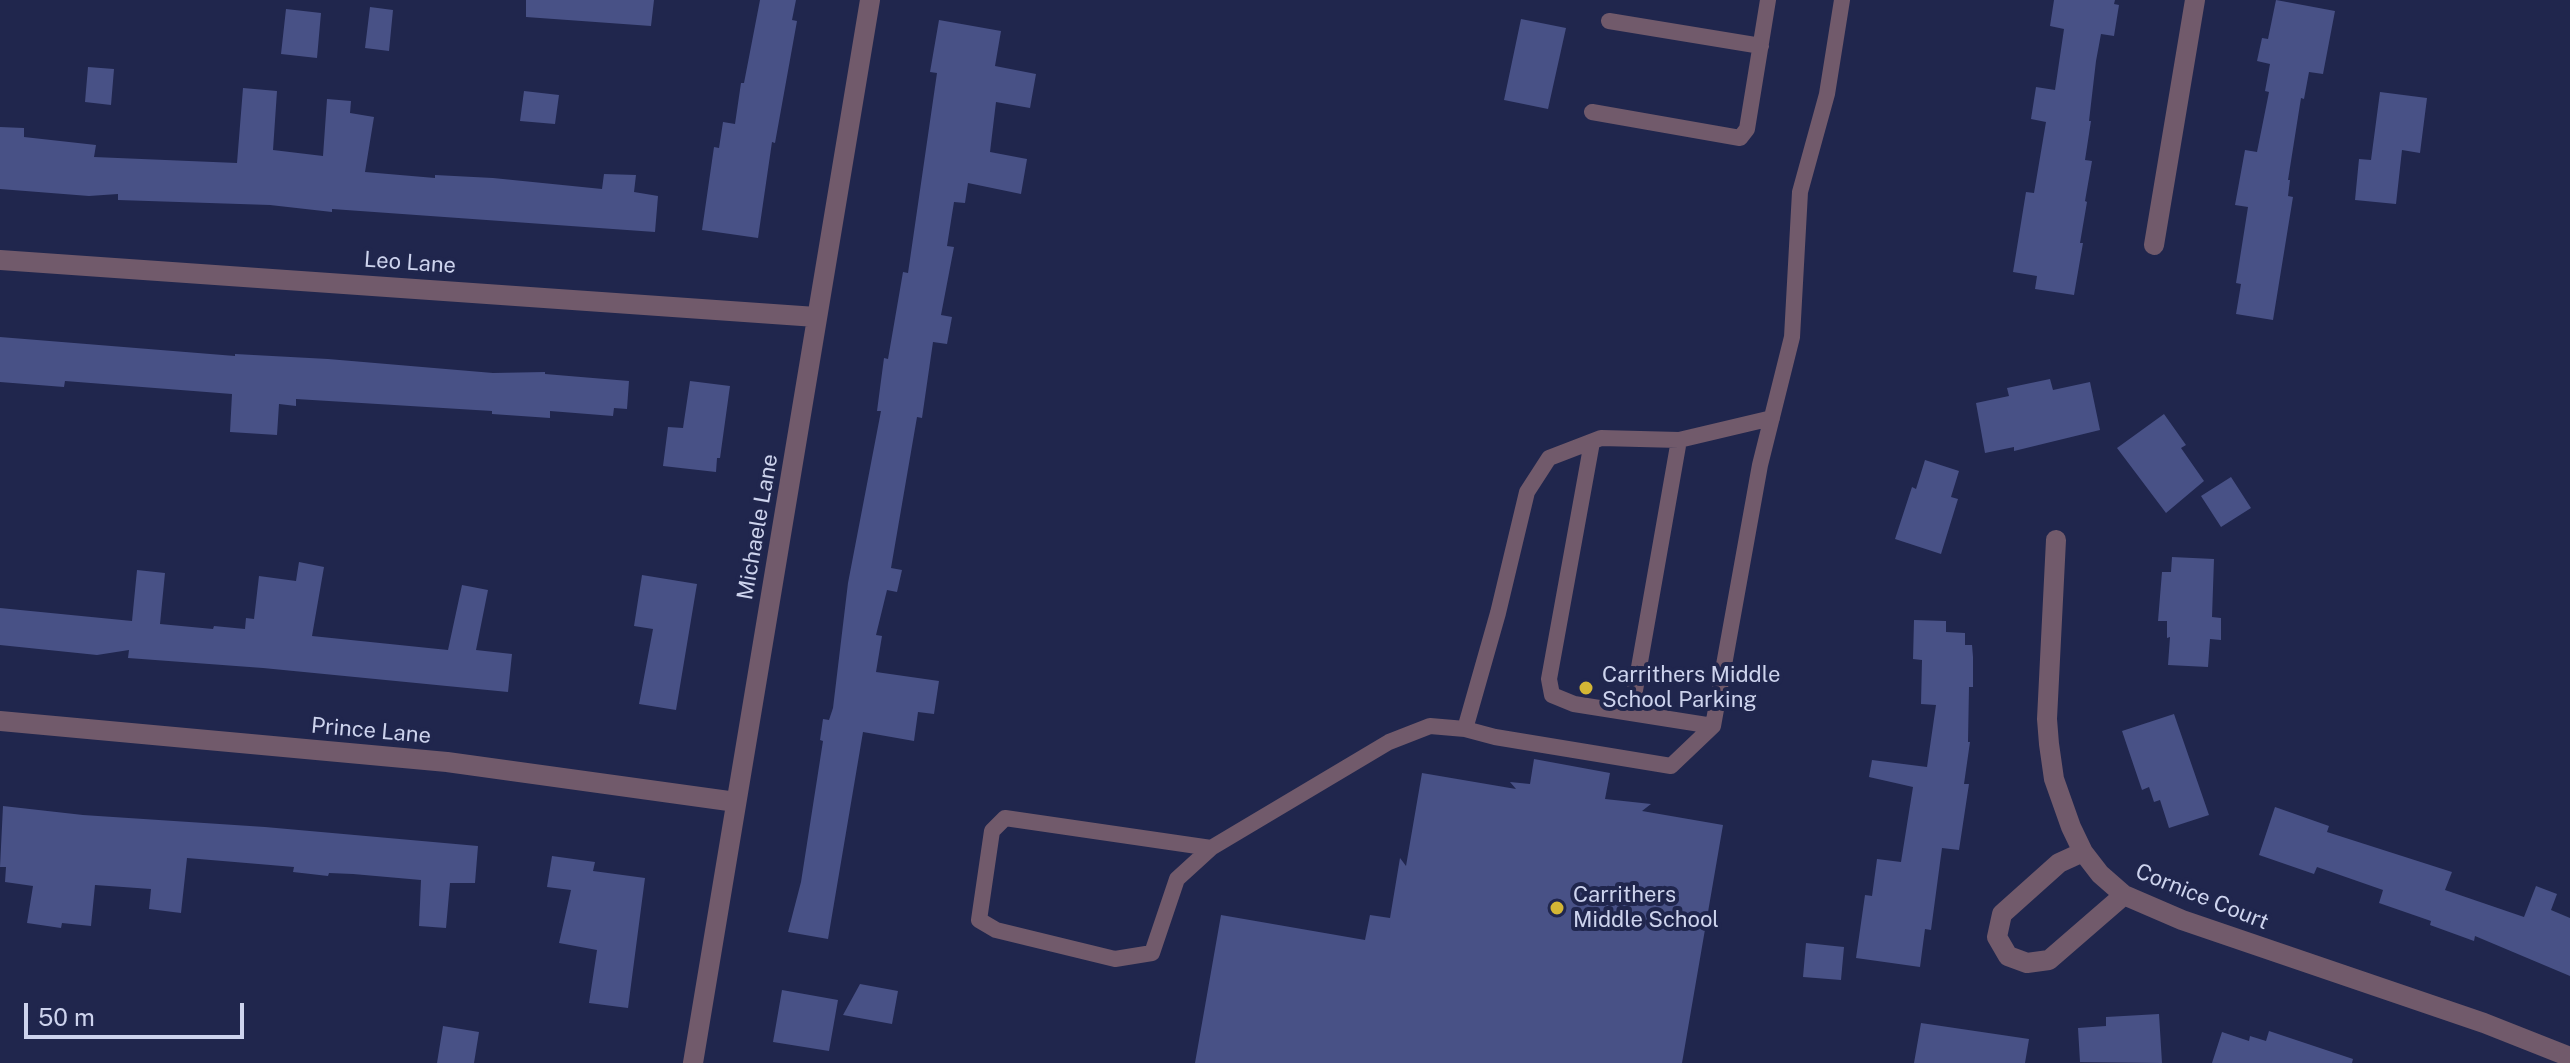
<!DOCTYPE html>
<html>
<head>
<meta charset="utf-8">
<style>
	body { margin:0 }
	#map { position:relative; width:2570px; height:1063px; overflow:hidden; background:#20264d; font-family:"Public Sans",sans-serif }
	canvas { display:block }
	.scale { position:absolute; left:24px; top:1003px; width:220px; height:36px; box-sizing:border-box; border:4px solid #cdd3ed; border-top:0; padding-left:10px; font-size:24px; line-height:28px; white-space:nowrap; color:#cdd3ed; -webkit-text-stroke:6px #20264d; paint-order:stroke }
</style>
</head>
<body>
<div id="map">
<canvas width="2570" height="1063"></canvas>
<div class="scale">50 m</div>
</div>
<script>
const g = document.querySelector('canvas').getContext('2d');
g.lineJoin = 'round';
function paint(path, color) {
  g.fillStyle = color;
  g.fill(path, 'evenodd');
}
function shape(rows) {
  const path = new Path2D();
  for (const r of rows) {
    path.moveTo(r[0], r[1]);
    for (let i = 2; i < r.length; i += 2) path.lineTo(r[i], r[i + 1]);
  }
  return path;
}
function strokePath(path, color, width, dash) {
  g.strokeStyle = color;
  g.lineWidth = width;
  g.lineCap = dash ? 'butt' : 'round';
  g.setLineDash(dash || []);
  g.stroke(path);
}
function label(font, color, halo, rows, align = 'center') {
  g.font = font + ' "Public Sans",sans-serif';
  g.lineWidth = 8;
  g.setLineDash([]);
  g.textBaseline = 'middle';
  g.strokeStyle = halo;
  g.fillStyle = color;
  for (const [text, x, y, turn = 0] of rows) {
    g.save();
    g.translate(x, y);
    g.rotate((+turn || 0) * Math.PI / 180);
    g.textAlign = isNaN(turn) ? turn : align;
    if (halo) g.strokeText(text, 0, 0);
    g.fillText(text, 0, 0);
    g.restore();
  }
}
paint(shape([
	[526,0,654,0,651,26,526,17],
	[760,0,796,0,792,20,797,21,775,143,772,142,758,238,702,230,714,147,719,148,723,122,735,124,741,83,744,83],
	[2054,0,2115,0,2114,4,2119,5,2114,36,2101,34,2096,61,2089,121,2091,121,2085,160,2092,161,2085,201,2087,202,2080,243,2083,243,2074,295,2035,289,2037,276,2013,272,2026,192,2034,193,2046,122,2031,119,2036,87,2055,90,2064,29,2050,26],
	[2276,0,2335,11,2323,74,2309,72,2304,99,2301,98,2288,180,2290,180,2288,196,2293,197,2273,320,2236,314,2241,284,2236,283,2248,207,2235,205,2245,150,2257,152,2269,92,2265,91,2270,64,2257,61,2262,38,2268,39],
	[370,7,393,10,389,51,365,48],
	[286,9,321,13,317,58,281,54],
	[1521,19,1566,28,1548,109,1504,100],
	[939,20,1001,31,995,66,1036,74,1030,108,996,102,990,152,1027,159,1021,194,968,183,965,203,954,202,947,246,954,247,941,315,952,317,947,344,933,342,922,418,917,417,891,568,902,570,897,592,887,590,876,635,882,636,876,672,939,681,934,714,918,712,914,741,863,732,828,939,788,932,801,882,823,741,820,740,823,719,829,720,833,708,848,583,881,411,877,411,884,358,888,359,903,272,908,273,937,73,930,72],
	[88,67,114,69,111,105,85,102],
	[243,88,277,91,273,150,323,156,327,99,351,101,350,113,374,117,365,172,435,178,435,175,493,178,602,189,604,174,636,175,634,192,658,196,655,232,332,209,332,212,270,205,118,200,118,194,89,196,0,189,0,127,24,128,24,137,96,145,94,157,237,163],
	[524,91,559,95,555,124,520,121],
	[2380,92,2427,98,2420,153,2402,150,2396,204,2355,200,2359,159,2371,160],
	[0,337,235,356,235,354,328,359,493,373,545,372,545,374,629,381,627,409,614,408,613,416,550,411,550,418,492,414,492,411,296,399,296,406,279,404,277,435,230,432,232,394,65,381,64,387,0,382],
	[2050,379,2053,390,2090,382,2100,430,2014,451,2014,447,1985,453,1976,403,2009,396,2007,388],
	[690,381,730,386,720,458,717,458,716,472,663,466,668,427,683,428],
	[2164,414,2186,445,2181,448,2204,481,2166,513,2117,448],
	[1925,460,1959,471,1951,497,1958,499,1941,554,1895,539,1912,487,1916,489],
	[2231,477,2251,508,2221,527,2201,496],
	[2172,557,2214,559,2212,617,2221,618,2221,640,2210,639,2208,667,2168,665,2170,637,2167,638,2167,621,2158,621,2162,572,2171,572],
	[299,562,324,567,312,636,448,650,462,585,488,590,476,650,512,654,508,692,263,668,128,658,129,650,97,655,0,645,0,608,132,621,137,570,165,573,160,624,213,629,214,626,245,629,246,618,254,619,259,576,296,581],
	[642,575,697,584,676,710,639,704,653,629,634,626],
	[1914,620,1946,621,1946,632,1965,633,1965,645,1972,645,1973,657,1973,687,1969,687,1968,742,1970,742,1964,784,1969,784,1959,850,1942,848,1931,930,1925,929,1920,967,1856,958,1865,895,1872,896,1877,859,1901,862,1913,787,1869,777,1872,760,1927,767,1936,705,1921,704,1922,660,1913,659],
	[2174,714,2209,815,2169,828,2160,800,2154,802,2149,787,2142,790,2122,731],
	[1534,759,1610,773,1605,799,1651,804,1642,811,1723,825,1682,1063,1195,1063,1221,915,1365,940,1370,915,1390,918,1400,858,1406,866,1422,773,1516,789,1510,782,1530,784],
	[3,806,83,815,265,827,478,846,475,883,450,883,446,928,419,926,421,880,353,874,329,873,328,876,293,872,294,867,187,858,181,913,149,909,151,889,95,885,91,926,62,923,61,928,27,923,33,886,5,882,6,867,0,867],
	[2275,807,2329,826,2327,832,2452,872,2445,890,2524,917,2536,886,2557,894,2551,910,2570,918,2570,976,2475,936,2474,941,2430,925,2431,921,2379,903,2383,890,2317,867,2314,874,2259,855],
	[552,856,595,862,593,871,645,878,628,1008,589,1003,597,950,559,943,571,890,547,887],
	[1806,943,1844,947,1841,980,1803,977],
	[860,984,898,991,892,1024,843,1015],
	[782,990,838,1000,829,1051,773,1042],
	[2159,1014,2162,1063,2080,1062,2078,1028,2106,1026,2106,1017],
	[1921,1023,2029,1039,2025,1063,1914,1063],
	[443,1026,479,1032,474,1063,437,1063],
	[2269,1031,2353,1059,2352,1063,2212,1063,2222,1032,2249,1041,2250,1036,2266,1041]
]), '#485186');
strokePath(shape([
	[1609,21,1761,46],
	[1592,112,1740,138,1747,129,1768,0],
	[1592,442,1549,679,1552,695,1574,704,1713,726],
	[1631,713,1679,440],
	[1465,729,1498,613,1527,492,1549,458,1601,438,1679,440,1772,418],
	[1211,848,1005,818,992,831,979,920,996,930,1115,959,1152,953,1177,879,1211,848,1389,742,1430,726,1465,729,1495,737,1671,766,1713,726,1760,465,1792,337,1800,192,1827,94,1842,0]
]), '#715a6b', 16);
strokePath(shape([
	[2154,245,2195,0],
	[0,260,816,317],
	[2056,540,2047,719,2049,744,2054,779,2071,827,2083,852,2100,874,2124,895,2182,920,2484,1023,2570,1057],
	[0,721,447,762,736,802],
	[2083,852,2059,863,2002,914,1997,937,2008,956,2027,963,2049,960,2124,895],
	[693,1063,870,0]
]), '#715a6b', 20);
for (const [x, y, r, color] of [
	[1586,688,8,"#d4b635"],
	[1557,908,8,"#d4b635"]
]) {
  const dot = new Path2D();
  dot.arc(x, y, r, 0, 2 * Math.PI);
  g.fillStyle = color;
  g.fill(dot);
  strokePath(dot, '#20264d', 3);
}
label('22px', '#cdd3ed', '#20264d', [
	["Leo Lane",410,263,4],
	["Michaele Lane",758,527,-80],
	["Prince Lane",371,731,5],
	["Cornice Court",2202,897,22]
]);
label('22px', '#cdd3ed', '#20264d', [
	["Carrithers Middle",1602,675],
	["School Parking",1602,700],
	["Carrithers",1573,895],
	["Middle School",1573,920]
], 'left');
</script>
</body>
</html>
